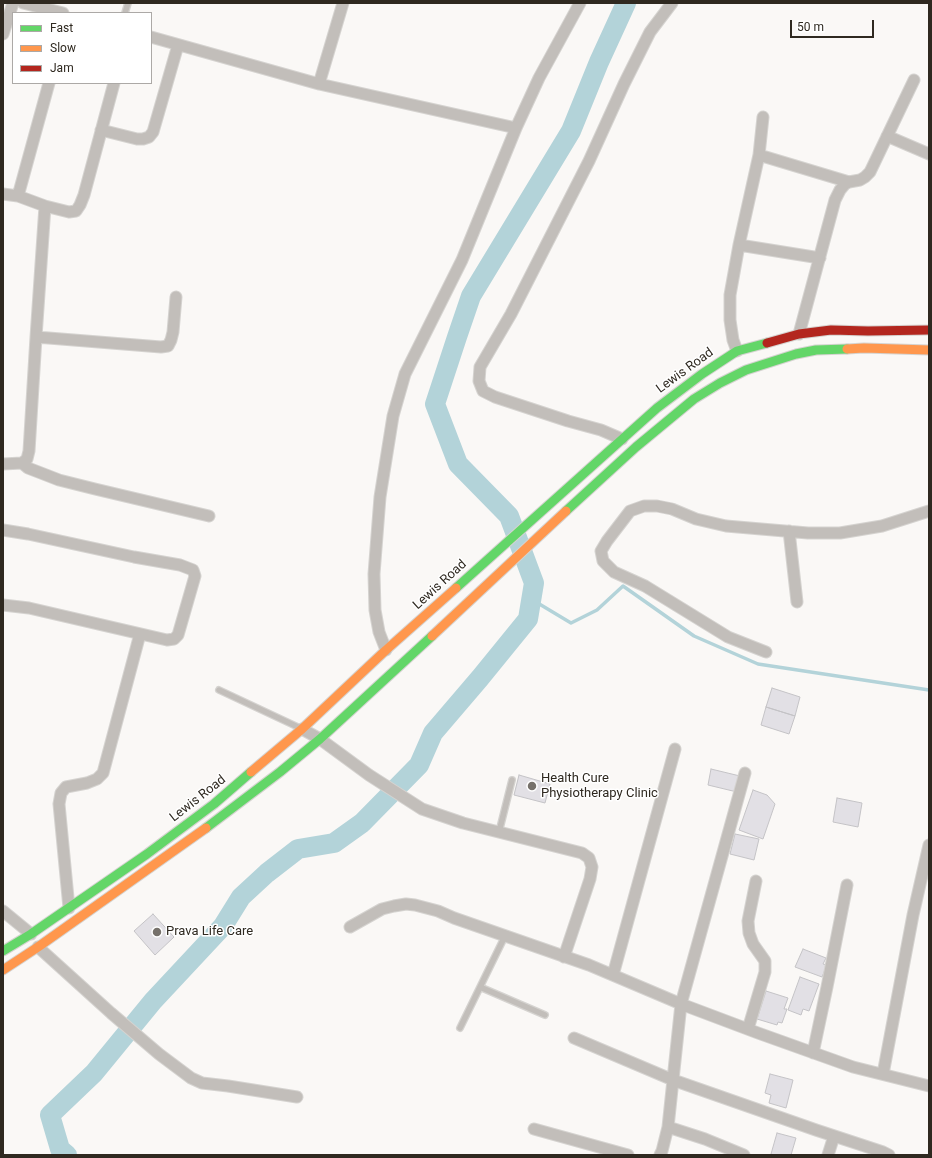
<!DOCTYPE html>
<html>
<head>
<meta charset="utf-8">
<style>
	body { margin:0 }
	#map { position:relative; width:932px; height:1158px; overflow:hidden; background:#faf8f6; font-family:Roboto,sans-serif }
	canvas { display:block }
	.frame { position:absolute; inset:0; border:4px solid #2f2920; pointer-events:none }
	.legend { position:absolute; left:12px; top:12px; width:140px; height:72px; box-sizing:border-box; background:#fff; border:1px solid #aca9a6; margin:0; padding:5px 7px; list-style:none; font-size:12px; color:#2f2920 }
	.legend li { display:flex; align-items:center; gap:8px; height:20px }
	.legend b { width:20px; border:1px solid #aca9a6 }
	.scale { position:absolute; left:790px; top:20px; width:84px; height:18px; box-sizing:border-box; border:2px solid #2f2920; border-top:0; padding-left:5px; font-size:12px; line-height:14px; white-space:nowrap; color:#2f2920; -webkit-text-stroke:3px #fff; paint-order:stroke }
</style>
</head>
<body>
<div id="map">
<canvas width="932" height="1158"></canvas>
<div class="frame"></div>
<ul class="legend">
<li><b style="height:5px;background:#63d668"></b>Fast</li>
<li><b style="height:5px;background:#ff974d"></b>Slow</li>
<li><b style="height:5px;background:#b3261e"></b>Jam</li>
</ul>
<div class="scale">50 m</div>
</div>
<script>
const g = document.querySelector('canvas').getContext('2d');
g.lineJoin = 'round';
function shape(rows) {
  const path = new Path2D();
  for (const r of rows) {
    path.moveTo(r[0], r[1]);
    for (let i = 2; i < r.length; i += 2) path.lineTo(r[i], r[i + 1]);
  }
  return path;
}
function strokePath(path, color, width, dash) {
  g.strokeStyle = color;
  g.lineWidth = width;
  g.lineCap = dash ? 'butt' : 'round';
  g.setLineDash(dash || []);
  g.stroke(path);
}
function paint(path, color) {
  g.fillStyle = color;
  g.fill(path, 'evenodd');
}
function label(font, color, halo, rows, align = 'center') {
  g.font = font + ' Roboto,sans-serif';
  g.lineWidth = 3;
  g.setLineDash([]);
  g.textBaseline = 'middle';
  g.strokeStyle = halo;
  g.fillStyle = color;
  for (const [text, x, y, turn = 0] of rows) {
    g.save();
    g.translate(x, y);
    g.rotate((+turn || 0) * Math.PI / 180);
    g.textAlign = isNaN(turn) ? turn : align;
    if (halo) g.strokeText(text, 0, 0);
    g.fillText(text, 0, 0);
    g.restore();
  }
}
strokePath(shape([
	[531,599,571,623,597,610,623,586,694,636,758,664,929,690]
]), '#b3d3d9', 3.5);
strokePath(shape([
	[67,1155,60,1149,50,1115,94,1073,153,1001,223,926,241,897,267,873,298,849,334,843,362,823,419,765,433,733,480,678,528,619,534,583,509,516,458,464,435,404,457,337,471,296,571,131,599,62,626,3]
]), '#b3d3d9', 20);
const building = shape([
	[772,688,800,697,795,716,766,707,772,688],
	[766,707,795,716,789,734,761,725,766,707],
	[711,769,740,776,737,792,708,785,711,769],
	[519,775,550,784,545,803,514,795,519,775],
	[753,790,767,795,775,804,763,839,739,830,753,790],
	[837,798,862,803,858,827,833,822,837,798],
	[735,834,759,839,754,860,730,854,735,834],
	[153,914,174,937,155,955,134,931,153,914],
	[803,949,826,958,823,964,827,965,822,977,795,967,803,949],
	[800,977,819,984,809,1011,803,1009,801,1015,788,1010,800,977],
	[766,991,788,998,784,1009,787,1009,782,1023,778,1022,777,1025,757,1019,766,991],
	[770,1074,793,1080,786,1108,769,1103,771,1095,765,1093,770,1074],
	[777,1133,796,1138,791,1155,774,1155,771,1154,777,1133]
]);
paint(building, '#e2e0e5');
strokePath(building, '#c4c3c6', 1);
const lane = shape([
	[125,13,128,3],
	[219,690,300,728],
	[499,832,512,780],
	[480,987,545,1015],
	[460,1028,505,936]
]);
const street = shape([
	[23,3,63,13],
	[3,34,13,3],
	[151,37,319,84,516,128],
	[319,84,343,3],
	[101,130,137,139,143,139,149,137,153,132,178,45],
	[887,136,929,154],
	[759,155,849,182],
	[3,194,18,196,45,206,69,212,76,211,80,205,84,195,114,83],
	[18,196,49,83],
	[739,245,820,258],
	[799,334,835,200,840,190,845,184,849,182,860,180,865,177,870,172,914,80],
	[36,337,161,347,168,346,171,340,173,332,176,297],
	[737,351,733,340,730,320,730,295,739,245,759,155,763,117],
	[622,439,601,430,568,421,495,397,483,391,479,381,480,367,511,314,589,161,624,84,650,32,672,3],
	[22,463,28,468,41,473,59,480,95,489,209,516],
	[3,464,22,463,27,459,29,451,36,337,45,206],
	[3,530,28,534,134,557,180,565,193,570,195,576,178,635,174,639,167,640,29,608,3,605],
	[789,531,797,602],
	[386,650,379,632,375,610,374,574,380,497,393,416,405,374,462,260,516,128,539,78,580,3],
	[766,652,728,637,645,586,614,572,603,561,601,551,607,541,630,511,644,506,657,506,672,509,696,519,726,526,808,533,840,533,882,526,929,511],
	[302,729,320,739,369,775,422,809,463,823,582,853,589,858,592,867,590,879,564,957],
	[69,908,59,804,61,793,66,787,87,783,97,779,103,773,140,634],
	[3,911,31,934],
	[350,927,382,909,394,906,406,904,415,905,438,911,454,918,589,965,681,1004,758,1033,853,1067,929,1086],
	[38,947,111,1013,159,1054,191,1078,202,1083,228,1086,297,1097],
	[613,975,675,749],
	[748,1029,765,972,765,961,753,944,749,933,748,921,756,881],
	[574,1038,673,1080,816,1130,883,1152,889,1155],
	[813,1053,827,987,847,885],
	[883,1074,913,915,929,845],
	[668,1127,705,1139,744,1155],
	[534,1129,628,1155],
	[660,1155,662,1151,668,1127,681,1004,745,773],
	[828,1155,834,1136]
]);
const fast = shape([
	[566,511,636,447,694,399,720,383,746,370,796,354,816,350,847,349],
	[456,588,657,408,702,374,737,351,767,343],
	[206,828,280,772,320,739,432,636],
	[3,951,31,934,147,854,214,804,251,772]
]);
const slow = shape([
	[847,349,864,348,929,350],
	[432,636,566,511],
	[251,772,302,729,386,650,456,588],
	[3,970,38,947,206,828]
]);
const jam = shape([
	[767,343,799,334,831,330,868,331,929,330]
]);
strokePath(lane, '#d5d3d0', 8);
strokePath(street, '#d5d3d0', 13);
strokePath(fast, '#d5d3d0', 11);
strokePath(slow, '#d5d3d0', 11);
strokePath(jam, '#d5d3d0', 11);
strokePath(lane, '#c2beba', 5.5);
strokePath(street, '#c2beba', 11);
strokePath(fast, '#63d668', 9);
strokePath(slow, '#ff974d', 9);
strokePath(jam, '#b3261e', 9);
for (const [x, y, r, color] of [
	[532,786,5,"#76716b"],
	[157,932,5,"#76716b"]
]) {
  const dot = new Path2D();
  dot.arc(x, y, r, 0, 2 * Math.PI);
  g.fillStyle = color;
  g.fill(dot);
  strokePath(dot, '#fff', 1.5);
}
label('13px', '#2f2920', '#fff', [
	["Lewis Road",685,371,-36],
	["Lewis Road",440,585,-42],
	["Lewis Road",198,799,-38]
]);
label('13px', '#2f2920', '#fff', [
	["Health Cure",541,779],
	["Physiotherapy Clinic",541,794],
	["Prava Life Care",166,932]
], 'left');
</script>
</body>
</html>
